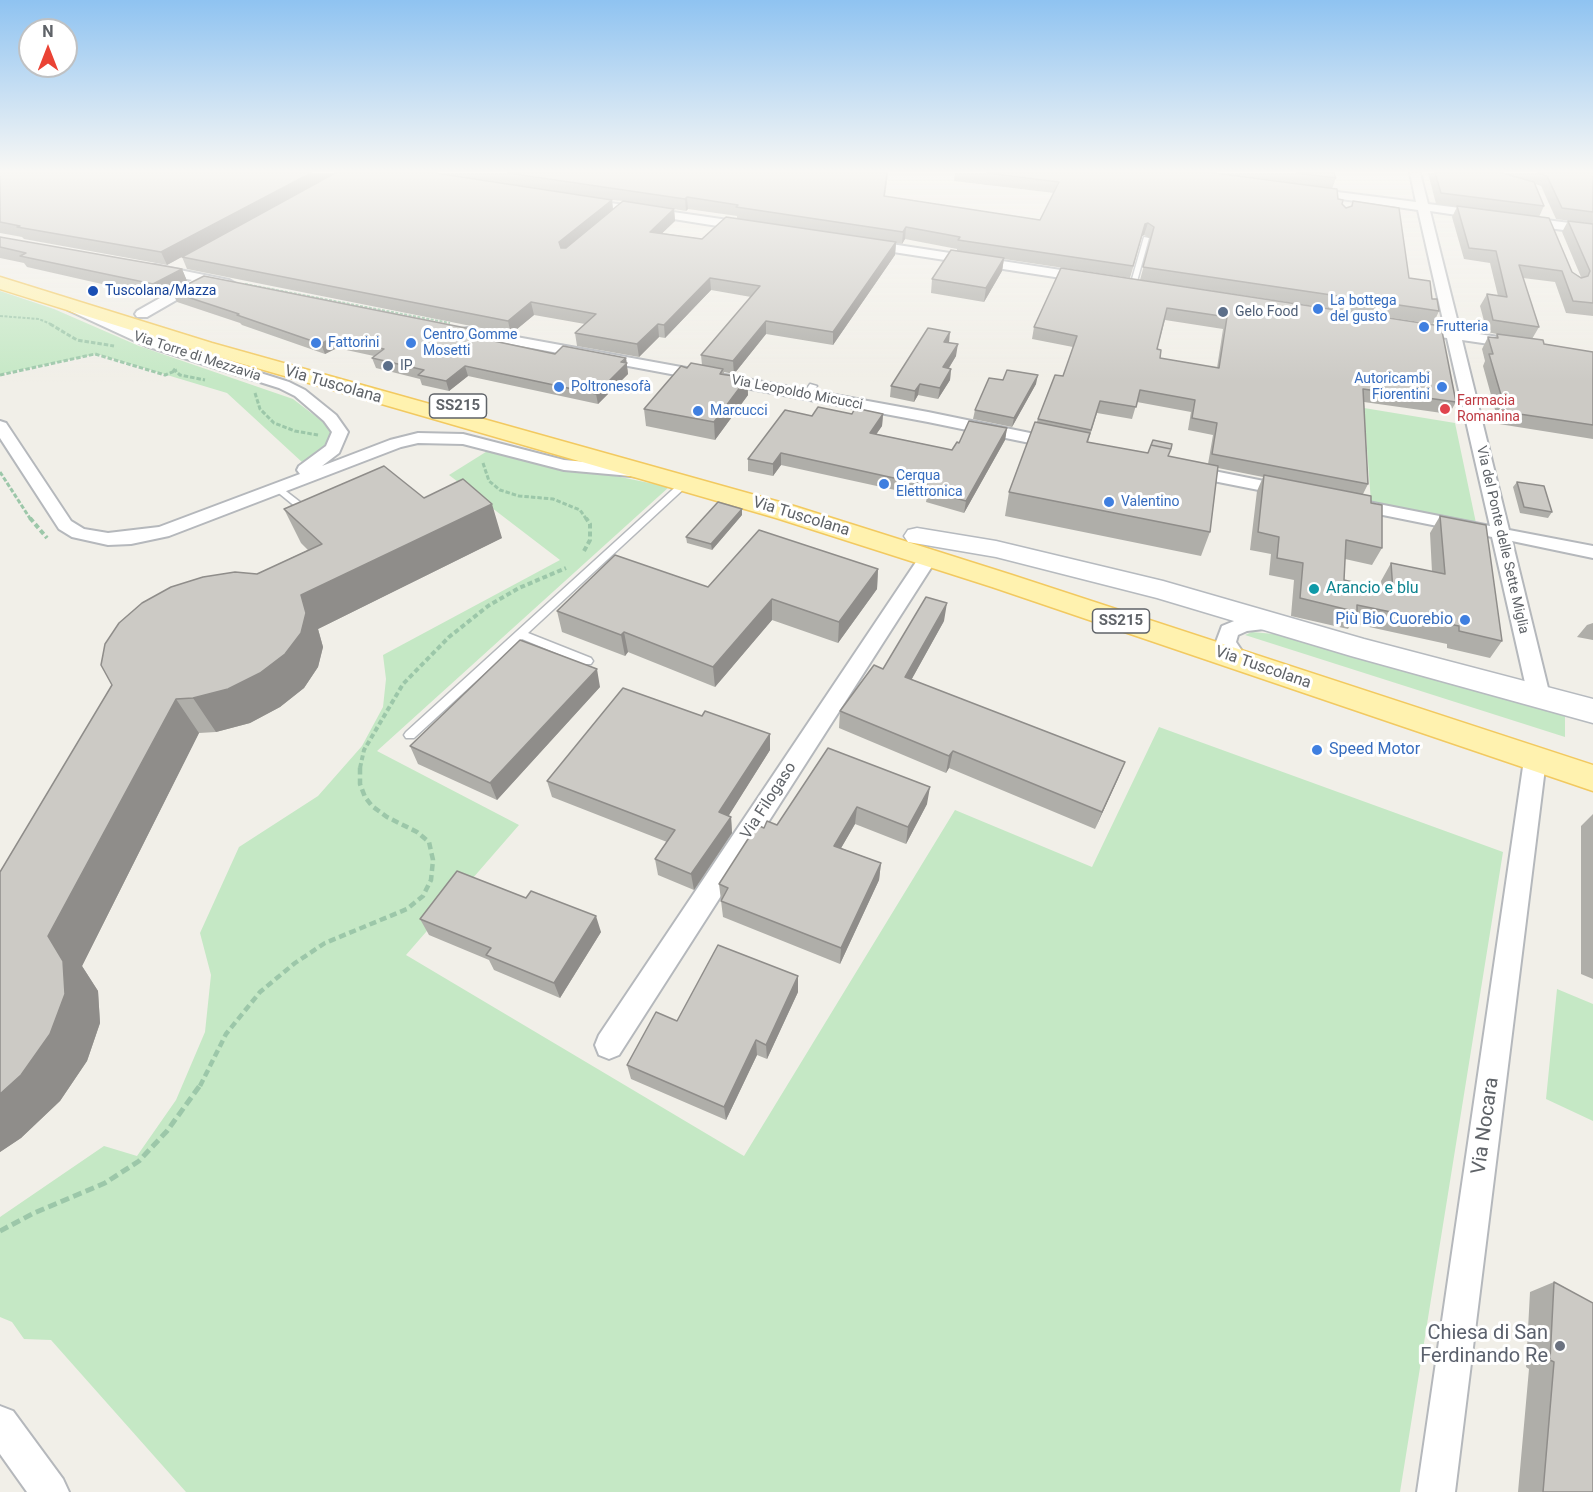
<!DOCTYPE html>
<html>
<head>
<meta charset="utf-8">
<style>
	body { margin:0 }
	#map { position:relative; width:1593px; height:1492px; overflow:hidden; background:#f1efe8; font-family:Roboto,sans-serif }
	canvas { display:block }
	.north { position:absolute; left:18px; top:18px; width:60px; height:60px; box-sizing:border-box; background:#fff; border:2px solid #bfc1c3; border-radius:50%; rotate:0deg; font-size:16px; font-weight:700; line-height:24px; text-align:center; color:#5f6368 }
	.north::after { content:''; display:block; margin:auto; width:21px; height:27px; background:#ea4335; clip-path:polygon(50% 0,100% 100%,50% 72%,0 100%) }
</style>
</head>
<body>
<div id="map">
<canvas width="1593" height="1492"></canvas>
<div class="north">N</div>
</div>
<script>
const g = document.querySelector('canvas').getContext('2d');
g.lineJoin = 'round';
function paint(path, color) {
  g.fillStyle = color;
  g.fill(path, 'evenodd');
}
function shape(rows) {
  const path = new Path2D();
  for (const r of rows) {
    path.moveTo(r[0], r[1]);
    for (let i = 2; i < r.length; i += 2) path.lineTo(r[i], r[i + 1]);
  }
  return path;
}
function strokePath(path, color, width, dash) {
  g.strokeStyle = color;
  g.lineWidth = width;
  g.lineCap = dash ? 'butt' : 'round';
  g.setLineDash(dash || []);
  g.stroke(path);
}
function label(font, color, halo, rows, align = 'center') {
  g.font = font + ' Roboto,sans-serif';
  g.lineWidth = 6;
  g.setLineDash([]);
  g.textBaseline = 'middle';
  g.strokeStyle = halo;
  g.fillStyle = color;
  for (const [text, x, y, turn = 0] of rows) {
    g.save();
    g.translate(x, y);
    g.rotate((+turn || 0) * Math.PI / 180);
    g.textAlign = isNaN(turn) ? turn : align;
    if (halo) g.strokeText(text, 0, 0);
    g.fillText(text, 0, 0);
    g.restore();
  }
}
paint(shape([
	[0,291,54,309,139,346,293,399,327,425,331,431,330,440,325,447,303,463,227,393,97,354,0,374],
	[1364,408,1455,423,1476,523,1371,502],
	[489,450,669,487,377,751,519,825,406,955,744,1156,955,810,1092,867,1159,727,1503,852,1400,1492,186,1492,51,1340,24,1339,12,1322,0,1317,0,1217,104,1146,137,1156,176,1100,205,1032,211,975,200,933,239,847,318,796,362,746,383,707,386,679,383,655,560,560,449,475],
	[1252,632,1274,634,1565,715,1565,737,1245,635],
	[1557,989,1593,1004,1593,1121,1546,1099]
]), '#c5e8c5');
const lane = shape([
	[1144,237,1149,238,1136,285,1130,286,1144,237],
	[810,384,817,386,810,396,804,396,803,394,810,384],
	[685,480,690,483,688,485,528,633,591,658,593,661,591,664,583,664,522,639,414,738,406,738,404,735,406,732,682,481,685,480],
	[278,485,313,512,313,516,307,516,275,490,273,488,278,485]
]);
const street = shape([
	[1410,173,1420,173,1428,204,1484,211,1490,215,1484,219,1430,211,1460,331,1517,340,1524,344,1517,348,1462,340,1509,530,1593,546,1593,558,1512,541,1550,696,1547,701,1539,704,1531,701,1528,696,1492,537,1353,509,1347,508,1344,504,1347,500,1353,499,1490,526,1447,338,1414,333,1407,329,1414,325,1445,329,1418,210,1306,194,1300,191,1306,188,1416,202,1410,173],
	[583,199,749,223,755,227,749,231,579,204,579,200,583,199],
	[1523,217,1593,226,1593,234,1519,224,1517,221,1523,217],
	[865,240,1087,274,1094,278,1087,282,861,247,859,244,865,240],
	[155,265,229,280,236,284,229,288,206,283,147,317,137,317,135,314,137,311,192,280,150,272,149,269,150,266,155,265],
	[73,303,156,340,289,382,305,390,336,415,348,432,339,453,322,466,390,440,418,433,463,434,564,460,642,467,648,468,650,472,648,476,642,477,564,470,463,444,418,443,401,447,169,536,131,544,108,545,72,537,59,529,0,438,0,421,6,423,71,521,84,529,108,533,159,527,300,474,297,470,299,466,326,446,332,432,324,421,295,396,279,388,146,346,68,310,66,307,73,303],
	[467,328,928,412,1059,439,1067,444,1059,449,928,422,462,335,460,332,462,329,467,328],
	[1189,466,1289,486,1295,487,1298,491,1295,495,1289,496,1183,475,1181,471,1183,467,1189,466],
	[929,551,936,553,938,557,619,1055,609,1059,599,1055,595,1045,599,1035,922,553,929,551],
	[1274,615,1281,617,1284,622,1281,627,1247,631,1238,635,1236,642,1248,660,1245,665,1238,667,1231,665,1216,642,1222,626,1244,617,1274,615],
	[1535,751,1543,754,1546,760,1455,1492,1417,1492,1524,760,1527,754,1535,751],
	[0,1406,13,1411,63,1479,69,1492,27,1492,0,1454,0,1406]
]);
const secondary = shape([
	[917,528,996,541,1163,581,1364,639,1593,699,1593,723,1351,656,1157,598,996,557,908,542,904,536,908,530,917,528]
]);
const primary = shape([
	[0,277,212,343,794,506,1012,575,1593,765,1593,791,992,587,776,518,198,351,0,289,0,277]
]);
strokePath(lane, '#b5b8bc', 3);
strokePath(street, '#b5b8bc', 4);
strokePath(secondary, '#b6babf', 3);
strokePath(primary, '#f2c960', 3);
strokePath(shape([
	[245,284,450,323],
	[0,316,39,319,53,325]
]), '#9cc7a9', 2, [3, 1.5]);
strokePath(shape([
	[50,324,77,340,114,346],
	[173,369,180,375,205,380],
	[0,375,95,354,165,375,177,370],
	[255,393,260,409,274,423,295,431,318,435],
	[483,463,489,481,500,490,519,496,553,499,580,510,587,520],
	[0,472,31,520]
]), '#9cc7a9', 3, [4.5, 2]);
strokePath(shape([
	[30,518,47,538],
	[584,551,590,540,590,524,586,518],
	[360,768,364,750,403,684,449,637,488,606,519,588,566,568]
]), '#9cc7a9', 4, [5, 3]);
strokePath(shape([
	[200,1086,226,1034,260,992,295,963,325,943,407,909,423,896,431,880,433,860,429,842,417,832,387,817,372,806,365,797,360,784,360,766]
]), '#9cc7a9', 4.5, [7, 4]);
strokePath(shape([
	[0,1231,34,1213,105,1183,139,1161,167,1131,201,1084]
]), '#9cc7a9', 5, [9, 4.5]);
paint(lane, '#fff');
paint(street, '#fff');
paint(secondary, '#fff');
paint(primary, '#fff2af');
paint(shape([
	[0,173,888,173,885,197,1040,220,1054,193,954,181,955,173,1334,173,1336,178,1332,189,1338,199,1346,208,1351,207,1353,201,1409,278,1432,299,1439,311,1433,324,1140,280,1151,239,1144,235,1142,236,1130,278,1004,259,1002,271,984,302,931,293,932,279,957,251,957,249,905,239,902,244,896,243,895,255,833,345,766,334,734,374,724,372,724,374,747,378,748,395,715,440,646,426,644,409,687,368,702,365,701,355,751,297,711,290,665,338,659,337,639,357,577,346,575,333,585,324,534,315,511,334,187,269,182,257,216,238,167,265,24,239,22,237,0,233],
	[612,200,623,201,613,209],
	[674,209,686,211,688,209,737,216,737,218,702,239,662,233,675,221],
	[1428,173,1502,173,1507,175,1506,173,1593,173,1593,224,1556,219,1541,186,1535,184,1544,206,1539,217,1572,272,1581,277,1562,232,1568,221,1593,224,1593,316,1566,313,1555,282,1523,278,1539,327,1532,339,1544,344,1593,352,1593,439,1499,424,1483,366,1485,361,1482,349,1488,337,1495,338,1497,334,1487,332,1480,306,1487,294,1498,296,1490,263,1464,259,1452,217,1457,207,1436,204],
	[0,237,182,269,187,281,159,297,27,267,24,263,0,258],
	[1061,268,1441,326,1456,402,1449,414,1364,402,1368,484,1363,494,1371,503,1382,548,1372,565,1345,559,1344,580,1382,588,1381,581,1391,563,1432,572,1430,533,1440,516,1502,641,1490,658,1447,648,1447,644,1351,623,1348,629,1291,616,1294,580,1269,575,1271,554,1250,550,1257,491,1263,477,1218,468,1210,532,1201,556,1005,516,1009,492,1038,419,1063,376,1073,347,1032,339,1034,327],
	[1165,320,1223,329,1217,368,1160,358,1157,349],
	[1137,402,1191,412,1188,430,1213,435,1208,464,1088,442,1097,413,1132,419],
	[172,292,496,334,498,342,555,354,626,358,628,374,598,404,468,376,449,391,422,385,420,379,376,368,372,358,374,356,337,348,325,354,242,325,240,323,177,302],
	[949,343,956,356,949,368,951,369,950,380,938,399,918,395,914,402,890,397,891,386],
	[1003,380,1036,384,1012,427,973,419,975,410],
	[852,414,883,414,882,426,876,434,952,450,959,443,1007,428,1005,440,964,513,926,502,927,497,781,465,773,476,748,471,748,459,812,416],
	[1517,482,1552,512,1548,518,1520,513,1513,487],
	[424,498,502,538,318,629,323,647,318,667,304,688,280,707,250,723,216,732,199,733,82,966,98,991,100,1023,87,1061,60,1101,21,1138,0,1152,0,872,257,574,308,550,301,543,284,509],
	[742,515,712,550,687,543,686,537],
	[878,569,877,589,838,643,772,620,715,687,628,652,625,656,562,632,557,611,708,587],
	[944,621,911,680,1125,762,1095,829,949,768,946,773,839,728,840,711,883,669],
	[1593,623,1593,640,1577,637,1587,625],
	[600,687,497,800,418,764,410,746],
	[702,716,770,734,770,750,728,816,731,817,732,833,694,890,658,875,655,859,667,842,552,797,547,781],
	[828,748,927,804,906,844,855,824,841,848,881,863,879,880,840,964,723,917,719,884,764,828,777,825],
	[1593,814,1593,979,1581,974,1581,826],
	[420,919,601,932,560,998,494,970,489,960,429,935],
	[798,992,767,1059,757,1055,726,1120,631,1079,627,1065,677,1021],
	[1554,1282,1593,1492,1518,1492,1529,1369,1526,1367,1530,1292]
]), '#afaea9');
paint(shape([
	[311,173,336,173,167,265,161,252],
	[687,197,688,209,686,211,685,199],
	[612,200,613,211,562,254,559,242],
	[674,209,675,221,651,244,650,232],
	[1148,223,1144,235,1142,236,1130,278,1145,224],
	[906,227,905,239,902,244,903,232],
	[896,242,895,255,833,345,833,332],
	[1004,258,1002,271,984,302,986,288],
	[182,269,187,281,159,297,153,284],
	[710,278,711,290,665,338,664,325],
	[531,302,534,315,511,334,508,321],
	[766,321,766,334,734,374,733,361],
	[658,324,659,337,639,357,637,344],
	[950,332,949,343,944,342],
	[496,334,499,344,489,340],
	[333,337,337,348,325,354,321,344],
	[958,344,956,356,942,379,943,367],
	[626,358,628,374,598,404,596,394],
	[465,366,468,376,449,391,446,381],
	[951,369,950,380,938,399,940,388],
	[1038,375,1036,384,1012,427,1014,418],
	[747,378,748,395,715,440,714,422],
	[920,384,918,395,914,402,915,391],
	[883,414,882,426,869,445,870,433],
	[1007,428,1005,440,964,513,966,501],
	[781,453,781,465,773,476,773,464],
	[492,504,502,538,318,629,323,647,318,667,304,688,280,707,250,723,216,732,193,698,301,595],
	[742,509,742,515,712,550,711,544],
	[878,569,877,589,838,643,839,622],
	[772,599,772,620,715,687,713,667],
	[947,603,944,621,903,695,905,677],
	[624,632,628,652,625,656,621,635],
	[597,669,600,687,497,800,490,783],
	[176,699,199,733,82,966,98,991,100,1023,87,1061,60,1101,21,1138,0,1152,0,1094,48,936],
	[770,734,770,750,721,828,719,812],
	[953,751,949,768,946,773,949,756],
	[1125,762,1118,779,1095,829,1102,812],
	[930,787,927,804,906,844,908,827],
	[857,807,855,824,833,862,834,846],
	[731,817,732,833,694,890,691,874],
	[881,863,879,880,840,964,841,948],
	[596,916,601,932,560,998,554,983],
	[798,976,798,992,767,1059,766,1045],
	[756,1040,757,1055,726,1120,724,1107]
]), '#8f8d8a');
const building = shape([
	[0,173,311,173,161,252,17,227,20,226,0,222,0,173],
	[335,173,435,173,612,200,559,242,561,248,566,248,623,201,674,209,650,232,702,239,726,217,896,242,833,332,766,321,733,361,701,355,760,286,710,278,664,325,658,324,637,344,575,333,596,314,531,302,508,321,182,257,335,173],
	[508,173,887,173,884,196,1040,220,1059,182,987,173,1214,173,1337,189,1338,199,1343,200,1342,204,1346,208,1352,206,1353,201,1399,208,1409,278,1430,281,1432,299,1437,299,1439,311,1143,267,1154,227,1148,223,1145,224,1133,266,958,240,960,237,906,227,903,232,736,207,738,205,687,197,685,199,508,173],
	[1297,173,1334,173,1336,178,1297,173],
	[1435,173,1502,173,1534,182,1544,206,1441,193,1435,173],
	[1538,173,1593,173,1593,212,1562,208,1547,176,1538,173],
	[1457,206,1549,218,1572,272,1581,278,1588,276,1590,271,1568,221,1593,224,1593,303,1573,301,1562,271,1519,265,1539,327,1493,320,1487,294,1507,297,1496,251,1469,248,1457,206],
	[0,237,182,269,153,284,20,256,26,253,0,247,0,237],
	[951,250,1004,258,986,288,932,279,951,250],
	[1061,268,1441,326,1456,402,1363,389,1368,484,1212,454,1217,423,1192,418,1195,400,1140,390,1136,407,1100,401,1091,430,1038,419,1055,375,1063,376,1077,336,1034,327,1061,268],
	[1167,308,1227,317,1219,368,1160,358,1161,350,1157,349,1167,308],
	[204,276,496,334,489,340,555,354,563,346,626,358,621,362,627,363,596,394,465,366,446,381,418,375,424,370,372,358,384,349,333,337,321,344,237,315,239,314,172,292,204,276],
	[928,328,950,332,944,342,958,344,943,367,951,369,940,388,920,384,915,391,891,386,928,328],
	[1497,334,1543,340,1544,344,1593,352,1593,425,1506,412,1489,354,1493,354,1488,337,1498,338,1497,334],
	[691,363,723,369,720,374,747,378,714,422,644,409,681,366,687,368,691,363],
	[1007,370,1038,375,1014,418,975,410,989,378,1003,380,1007,370],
	[818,407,852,414,855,408,883,414,870,433,952,450,957,442,959,443,969,421,1007,428,966,501,927,490,930,486,781,453,773,464,748,459,785,410,812,416,818,407],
	[1035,422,1090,433,1087,442,1148,453,1151,445,1171,449,1168,456,1218,466,1210,532,1009,492,1035,422],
	[1153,440,1172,444,1171,449,1151,445,1153,440],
	[384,466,424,498,463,479,492,504,301,595,306,613,301,633,285,654,260,673,228,689,193,698,176,699,48,936,63,961,65,994,50,1034,21,1075,0,1094,0,872,112,685,101,665,105,644,119,623,142,603,171,587,203,577,235,572,257,574,322,544,284,509,384,466],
	[1264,475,1371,496,1371,503,1382,505,1382,548,1346,540,1344,580,1393,591,1391,563,1445,574,1440,516,1486,525,1502,641,1459,631,1459,626,1357,605,1357,612,1300,598,1303,563,1277,558,1279,537,1258,532,1264,475],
	[1517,482,1544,486,1552,512,1524,507,1517,482],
	[718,502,742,509,711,544,686,537,718,502],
	[759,530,878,569,839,622,772,599,713,667,624,632,621,635,557,611,615,555,708,587,759,530],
	[926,597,947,603,905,677,1125,762,1102,812,953,751,949,756,840,711,874,665,883,669,926,597],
	[520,640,597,669,490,783,410,746,520,640],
	[623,688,702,716,705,711,770,734,719,812,731,817,691,874,655,859,675,830,547,781,623,688],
	[828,748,930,787,908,827,857,807,834,846,881,863,841,948,721,901,728,888,719,884,757,825,764,828,767,821,777,825,828,748],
	[457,871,526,898,531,891,596,916,554,983,486,955,491,948,420,919,457,871],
	[718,945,798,976,766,1045,756,1040,724,1107,627,1065,656,1012,677,1021,718,945],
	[1554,1282,1593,1303,1593,1492,1543,1492,1554,1362,1550,1360,1554,1282]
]);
paint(building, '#cccac5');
strokePath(building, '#8f8d8a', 1.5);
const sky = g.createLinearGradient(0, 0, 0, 382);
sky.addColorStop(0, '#8fc3f1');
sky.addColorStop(0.45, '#f9f8f5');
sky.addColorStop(1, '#f9f8f500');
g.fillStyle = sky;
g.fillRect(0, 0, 1593, 382);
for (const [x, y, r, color] of [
	[93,291,6,"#1a4fb4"],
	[1318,309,6,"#3f7fe0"],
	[1223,312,6,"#5c6f8a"],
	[1424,327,6,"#3f7fe0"],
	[316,343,6,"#3f7fe0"],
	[411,343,6,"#3f7fe0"],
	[388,366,6,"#5c6f8a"],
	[559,387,6,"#3f7fe0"],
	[1442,387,6,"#3f7fe0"],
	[1445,409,6,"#e0444e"],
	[698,411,6,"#3f7fe0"],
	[884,484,6,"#3f7fe0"],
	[1109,502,6,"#3f7fe0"],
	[1314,589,6,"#0f9aa8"],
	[1465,620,6,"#3f7fe0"],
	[1317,750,6,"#3f7fe0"],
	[1560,1346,6,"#6b7280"]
]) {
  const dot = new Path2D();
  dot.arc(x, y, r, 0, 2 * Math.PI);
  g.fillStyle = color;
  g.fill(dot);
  strokePath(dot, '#fff', 2);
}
label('14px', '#164399', '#fff', [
	["Tuscolana/Mazza",105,291]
], 'left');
label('14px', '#366cbe', '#fff', [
	["La bottega",1330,301],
	["del gusto",1330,317],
	["Frutteria",1436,327],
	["Centro Gomme",423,335],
	["Mosetti",423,351],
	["Fattorini",328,343],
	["Autoricambi",1430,379,"right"],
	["Fiorentini",1430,395,"right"],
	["Poltronesofà",571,387],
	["Marcucci",710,411],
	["Cerqua",896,476],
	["Elettronica",896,492],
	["Valentino",1121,502]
], 'left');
label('14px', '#4e5e75', '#fff', [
	["Gelo Food",1235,312],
	["IP",400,366]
], 'left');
label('14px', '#5f6368', '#fff', [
	["Via Torre di Mezzavia",197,357,18],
	["Via Leopoldo Micucci",797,393,11],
	["Via del Ponte delle Sette Miglia",1502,540,77]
]);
label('14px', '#be3a42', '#fff', [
	["Farmacia",1457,401],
	["Romanina",1457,417]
], 'left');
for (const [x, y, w] of [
	[458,406,57],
	[1121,621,57]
]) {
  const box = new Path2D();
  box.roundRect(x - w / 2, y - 12, w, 24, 4.5);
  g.fillStyle = '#fff';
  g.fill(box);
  strokePath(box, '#5f6368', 1.5);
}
label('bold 15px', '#5f6368', null, [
	["SS215",458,406],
	["SS215",1121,621]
]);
label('16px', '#5f6368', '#fff', [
	["Via Tuscolana",333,385,16],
	["Via Tuscolana",801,517,17],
	["Via Tuscolana",1263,668,19],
	["Via Filogaso",769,801,-57]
]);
label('16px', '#0d838f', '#fff', [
	["Arancio e blu",1326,589]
], 'left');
label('16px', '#366cbe', '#fff', [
	["Più Bio Cuorebio",1453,620],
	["Speed Motor",1329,750,"left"]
], 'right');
label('20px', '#5f6368', '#fff', [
	["Via Nocara",1486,1126,-82]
]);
label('20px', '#5b616d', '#fff', [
	["Chiesa di San",1548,1334],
	["Ferdinando Re",1548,1357]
], 'right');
</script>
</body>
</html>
